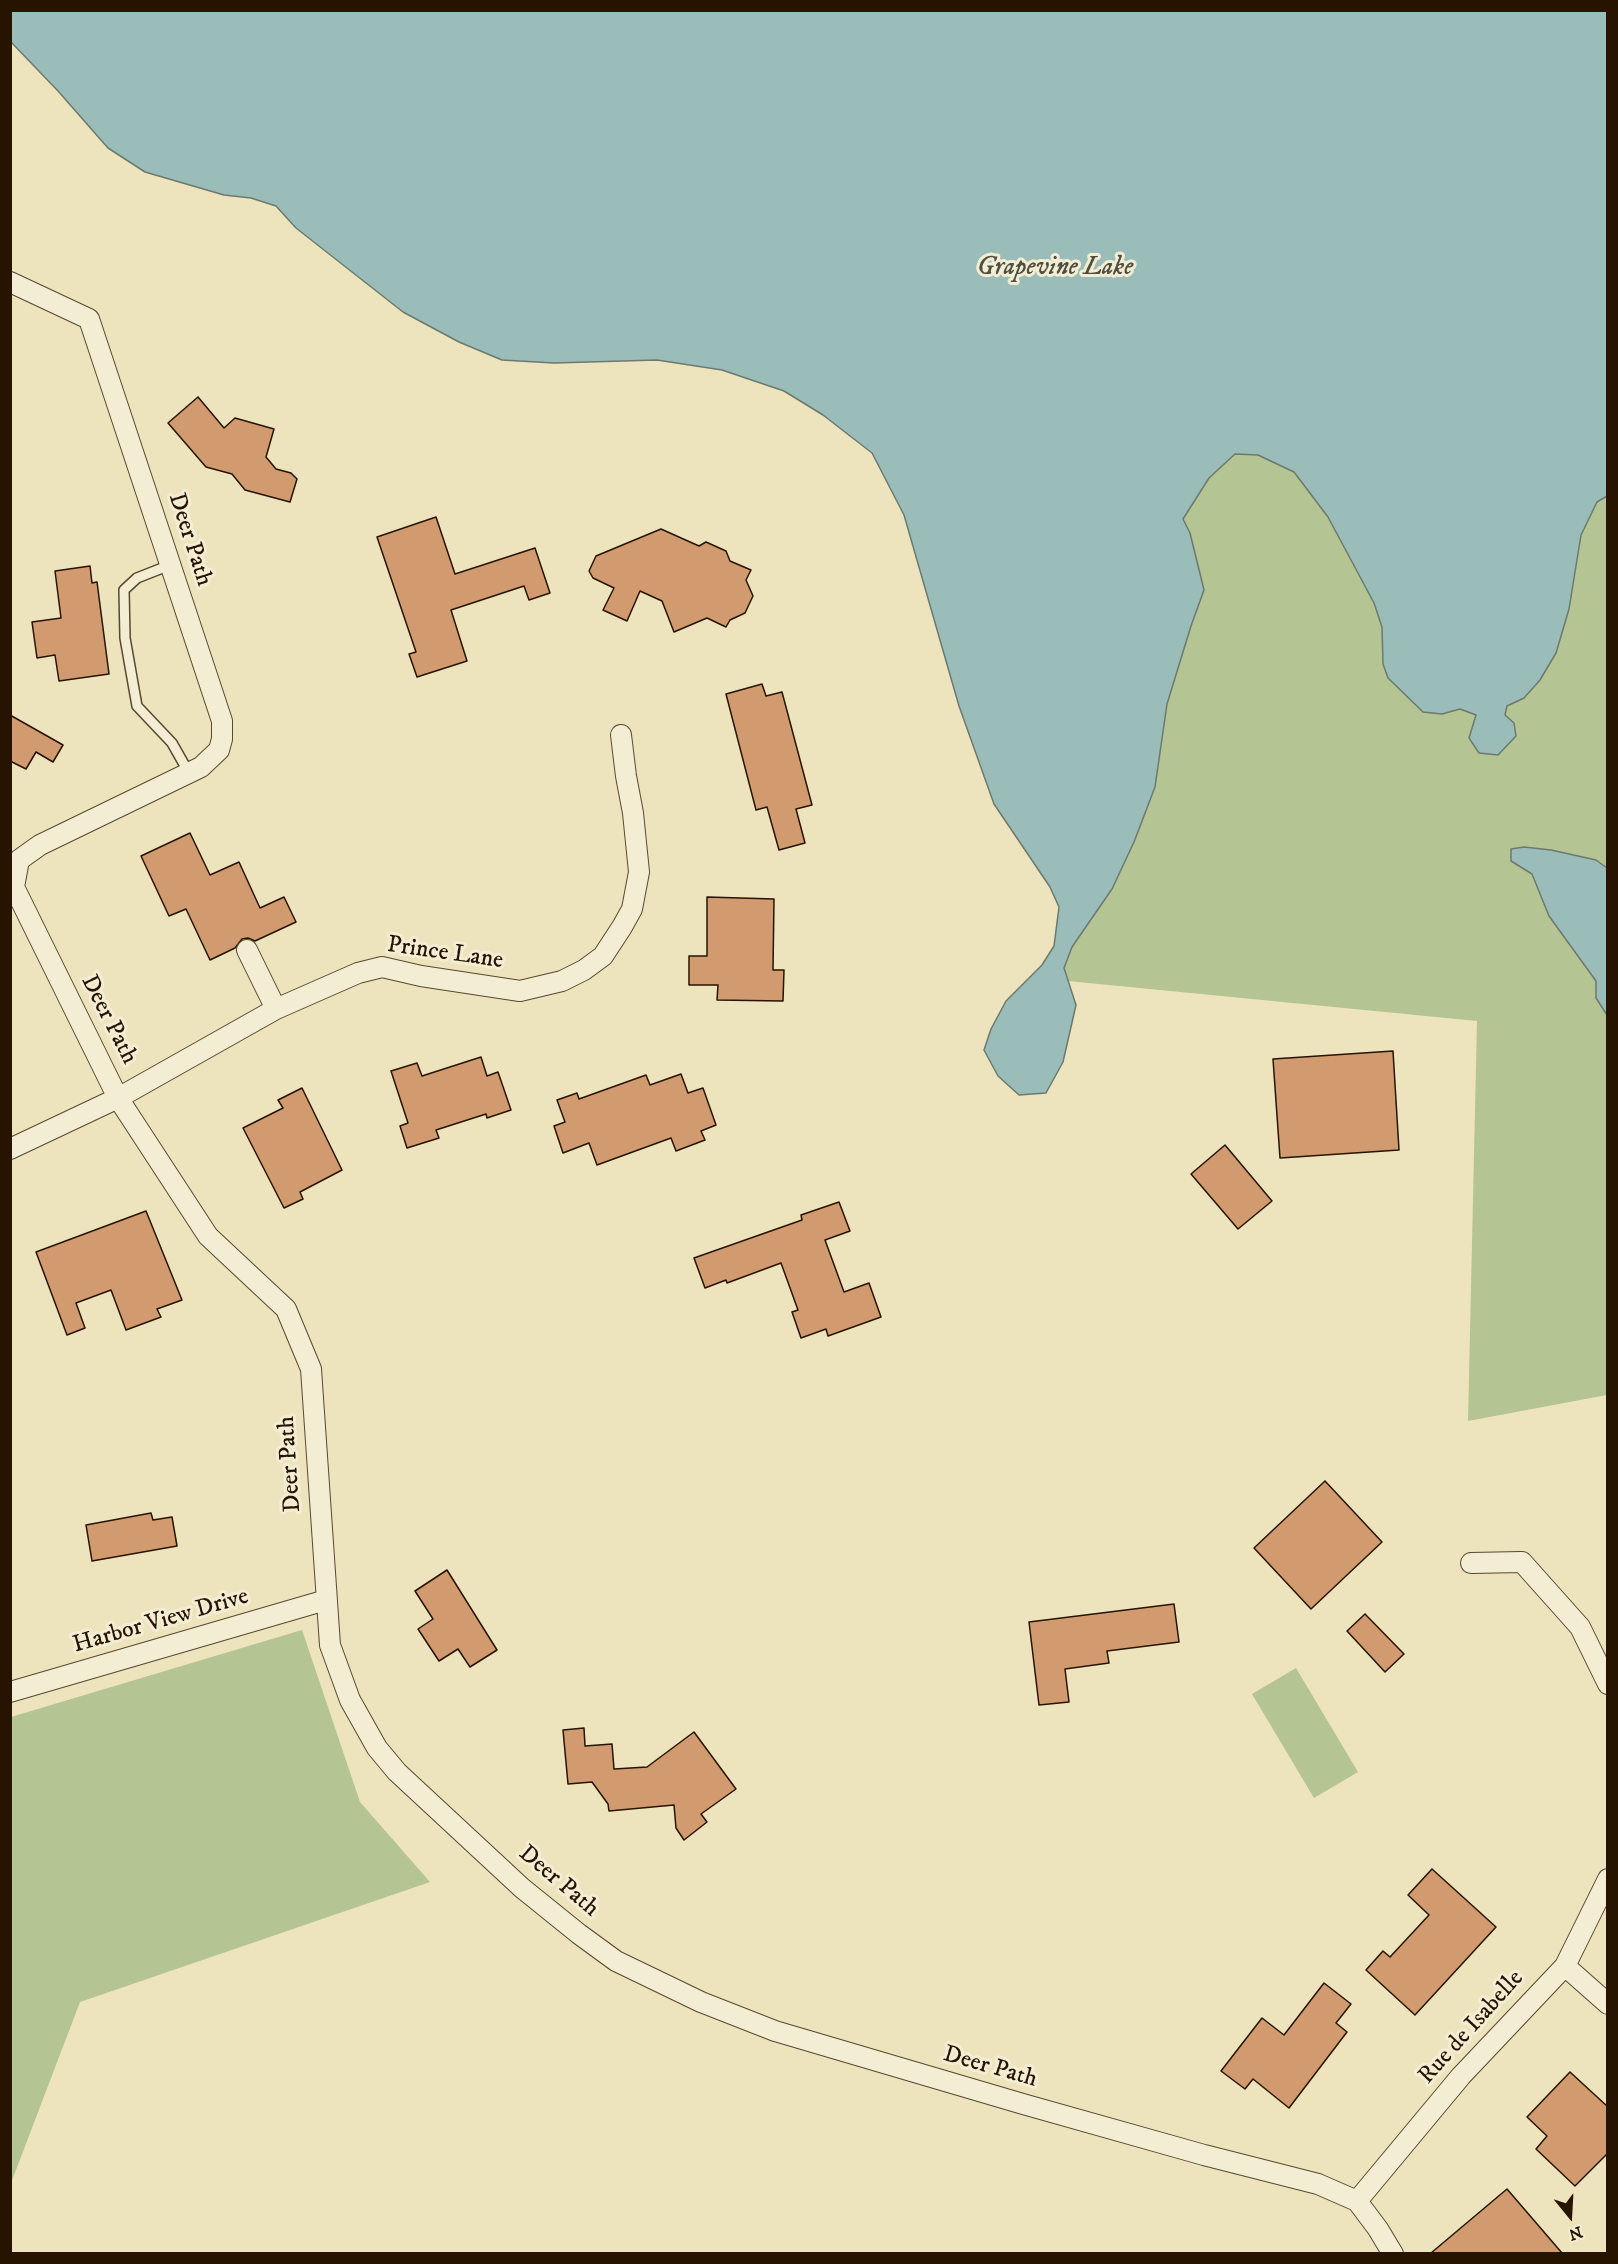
<!DOCTYPE html>
<html>
<head>
<meta charset="utf-8">
<style>
	body { margin:0 }
	#map { position:relative; width:1618px; height:2264px; overflow:hidden; background:#ede3bd; font-family:"IM FELL DW Pica",serif }
	canvas { display:block }
	.frame { position:absolute; inset:0; border:12px solid #261400; pointer-events:none }
	.north { position:absolute; left:1540px; top:2186px; width:60px; height:60px; -webkit-text-stroke:4px #f3edd4; paint-order:stroke; rotate:162deg; font-size:16px; font-weight:700; line-height:24px; text-align:center; color:#261400 }
	.north::after { content:''; display:block; margin:auto; width:21px; height:27px; background:#261400; clip-path:polygon(50% 0,100% 100%,50% 72%,0 100%) }
</style>
</head>
<body>
<div id="map">
<canvas width="1618" height="2264"></canvas>
<div class="frame"></div>
<div class="north">N</div>
</div>
<script>
const g = document.querySelector('canvas').getContext('2d');
g.lineJoin = 'round';
function paint(path, color) {
  g.fillStyle = color;
  g.fill(path, 'evenodd');
}
function shape(rows) {
  const path = new Path2D();
  for (const r of rows) {
    path.moveTo(r[0], r[1]);
    for (let i = 2; i < r.length; i += 2) path.lineTo(r[i], r[i + 1]);
  }
  return path;
}
function strokePath(path, color, width, dash) {
  g.strokeStyle = color;
  g.lineWidth = width;
  g.lineCap = dash ? 'butt' : 'round';
  g.setLineDash(dash || []);
  g.stroke(path);
}
function label(font, color, halo, rows, align = 'center') {
  g.font = font + ' "IM FELL DW Pica",serif';
  g.lineWidth = 6;
  g.setLineDash([]);
  g.textBaseline = 'middle';
  g.strokeStyle = halo;
  g.fillStyle = color;
  for (const [text, x, y, turn = 0] of rows) {
    g.save();
    g.translate(x, y);
    g.rotate((+turn || 0) * Math.PI / 180);
    g.textAlign = isNaN(turn) ? turn : align;
    if (halo) g.strokeText(text, 0, 0);
    g.fillText(text, 0, 0);
    g.restore();
  }
}
paint(shape([
	[1235,454,1258,455,1294,472,1328,517,1374,603,1382,627,1383,664,1442,714,1460,709,1477,715,1469,738,1479,753,1498,755,1507,706,1524,698,1540,680,1574,568,1581,535,1597,502,1607,496,1607,1395,1468,1421,1477,1021,1068,981,1064,968,1072,947,1112,889,1134,842,1155,787,1167,704,1191,626,1204,590,1190,533,1183,519,1209,478],
	[302,1630,360,1802,430,1882,80,2002,11,2183,11,1717],
	[1296,1668,1358,1772,1314,1798,1252,1694]
]), '#b5c493');
const water = shape([
	[11,10,1607,11,1607,496,1597,502,1581,535,1569,609,1556,653,1540,680,1524,698,1507,706,1505,715,1514,723,1516,736,1498,755,1479,753,1469,738,1476,715,1460,709,1442,714,1423,712,1388,678,1383,664,1382,627,1374,603,1328,517,1294,472,1258,455,1235,454,1209,478,1183,519,1190,533,1204,590,1191,626,1167,704,1155,787,1134,842,1112,889,1072,947,1064,968,1076,1005,1063,1062,1046,1093,1019,1095,998,1076,984,1050,991,1029,1006,1001,1042,965,1054,946,1059,907,1050,887,994,804,959,706,904,515,872,453,823,415,784,391,722,370,657,360,554,363,502,360,459,342,403,312,296,228,276,206,251,198,224,195,145,172,108,148,58,91,11,42,11,10],
	[1524,847,1551,850,1596,860,1607,868,1607,1015,1596,998,1596,981,1549,916,1532,874,1511,861,1511,849,1524,847]
]);
paint(water, '#9bbdb9');
strokePath(water, '#6c796f', 1.5);
const building = shape([
	[198,397,224,428,235,418,274,429,266,457,276,469,291,473,297,479,290,502,245,490,232,474,206,467,168,423,198,397],
	[436,517,455,574,535,548,550,593,529,600,524,586,451,610,467,661,417,677,409,654,416,652,377,537,436,517],
	[661,529,699,546,706,542,726,551,730,561,751,570,746,580,753,596,745,613,730,620,726,627,707,618,674,632,662,601,640,591,627,621,603,610,614,588,593,578,589,571,596,556,661,529],
	[90,566,92,583,97,582,109,674,59,681,55,655,37,658,32,622,61,618,55,571,90,566],
	[762,684,766,696,782,692,812,805,796,809,805,843,779,850,767,807,756,810,726,694,762,684],
	[10,715,63,745,53,762,36,752,26,769,10,761,10,715],
	[190,833,210,875,239,862,260,908,284,897,296,922,255,941,248,938,242,939,235,948,210,960,186,909,169,916,141,856,190,833],
	[707,897,774,899,773,970,784,970,783,1001,717,1000,718,985,689,985,689,956,707,956,707,897],
	[1393,1051,1399,1150,1280,1158,1273,1059,1393,1051],
	[481,1057,487,1076,498,1072,511,1110,487,1118,486,1114,436,1130,439,1138,407,1148,400,1126,408,1123,391,1071,417,1063,422,1076,481,1057],
	[681,1074,688,1093,703,1088,716,1125,701,1131,705,1140,676,1151,671,1138,597,1165,589,1143,563,1153,554,1126,565,1122,557,1100,577,1093,579,1099,646,1075,650,1085,681,1074],
	[302,1088,342,1170,300,1192,303,1199,284,1208,243,1128,283,1108,278,1100,302,1088],
	[1225,1145,1272,1201,1238,1229,1191,1174,1225,1145],
	[839,1202,850,1231,825,1240,844,1292,869,1283,881,1317,828,1336,826,1329,801,1338,792,1312,798,1310,781,1263,727,1283,726,1280,705,1288,694,1258,802,1220,801,1215,839,1202],
	[146,1211,182,1300,157,1309,161,1317,126,1330,111,1290,76,1303,85,1328,67,1335,36,1252,146,1211],
	[1325,1481,1382,1542,1311,1609,1254,1548,1325,1481],
	[151,1513,153,1520,172,1517,177,1546,92,1561,86,1525,151,1513],
	[447,1570,497,1650,470,1667,458,1649,439,1661,418,1629,433,1619,415,1591,447,1570],
	[1174,1604,1179,1642,1107,1651,1109,1663,1065,1669,1069,1702,1039,1705,1029,1622,1174,1604],
	[1365,1614,1404,1654,1385,1672,1347,1631,1365,1614],
	[584,1728,585,1746,612,1744,614,1769,647,1767,694,1732,736,1789,701,1814,707,1822,684,1840,676,1828,674,1805,609,1811,608,1804,592,1782,568,1784,563,1730,584,1728],
	[1432,1869,1496,1927,1415,2015,1366,1970,1383,1951,1390,1957,1429,1915,1408,1895,1432,1869],
	[1324,1983,1351,2004,1336,2023,1347,2032,1289,2108,1253,2079,1245,2089,1221,2071,1262,2018,1284,2035,1324,1983],
	[1570,2072,1608,2107,1608,2153,1575,2186,1536,2149,1547,2136,1527,2117,1570,2072],
	[1507,2189,1562,2253,1431,2253,1507,2189]
]);
paint(building, '#d29a6f');
strokePath(building, '#261400', 1.5);
const service = shape([
	[170,565,137,578,124,590,125,638,137,706,172,743,189,773]
]);
const minor = shape([
	[10,282,89,319,222,721,222,739,219,750,201,767,40,845,19,860,14,887,118,1098,208,1236,286,1309,311,1369,330,1645,350,1700,377,1748,397,1772,522,1888,579,1934,616,1961,701,2002,775,2031,1023,2104,1204,2155,1318,2184,1357,2201,1378,2229,1393,2254],
	[247,950,276,1009],
	[10,1149,118,1098,276,1009,358,973,382,967,421,976,520,991,562,981,584,970,603,956,622,927,632,909,639,872,633,813,626,776,621,735],
	[1471,1563,1522,1562,1580,1627,1608,1684],
	[10,1692,326,1600],
	[1565,1966,1608,2004],
	[1357,2201,1461,2076,1565,1966,1608,1879]
]);
strokePath(service, '#58482f', 12);
strokePath(minor, '#58482f', 22);
strokePath(service, '#f3edd4', 9);
strokePath(minor, '#f3edd4', 20);
label('24px', '#261400', '#f3edd4', [
	["Deer Path",189,540,72],
	["Prince Lane",445,954,8],
	["Deer Path",108,1020,63],
	["Deer Path",291,1464,-94],
	["Harbor View Drive",161,1622,-16],
	["Deer Path",558,1882,40],
	["Rue de Isabelle",1472,2028,-48],
	["Deer Path",990,2068,16]
]);
label('italic 26px', '#4f4f41', '#f3edd4', [
	["Grapevine Lake",1055,269]
]);
</script>
</body>
</html>
